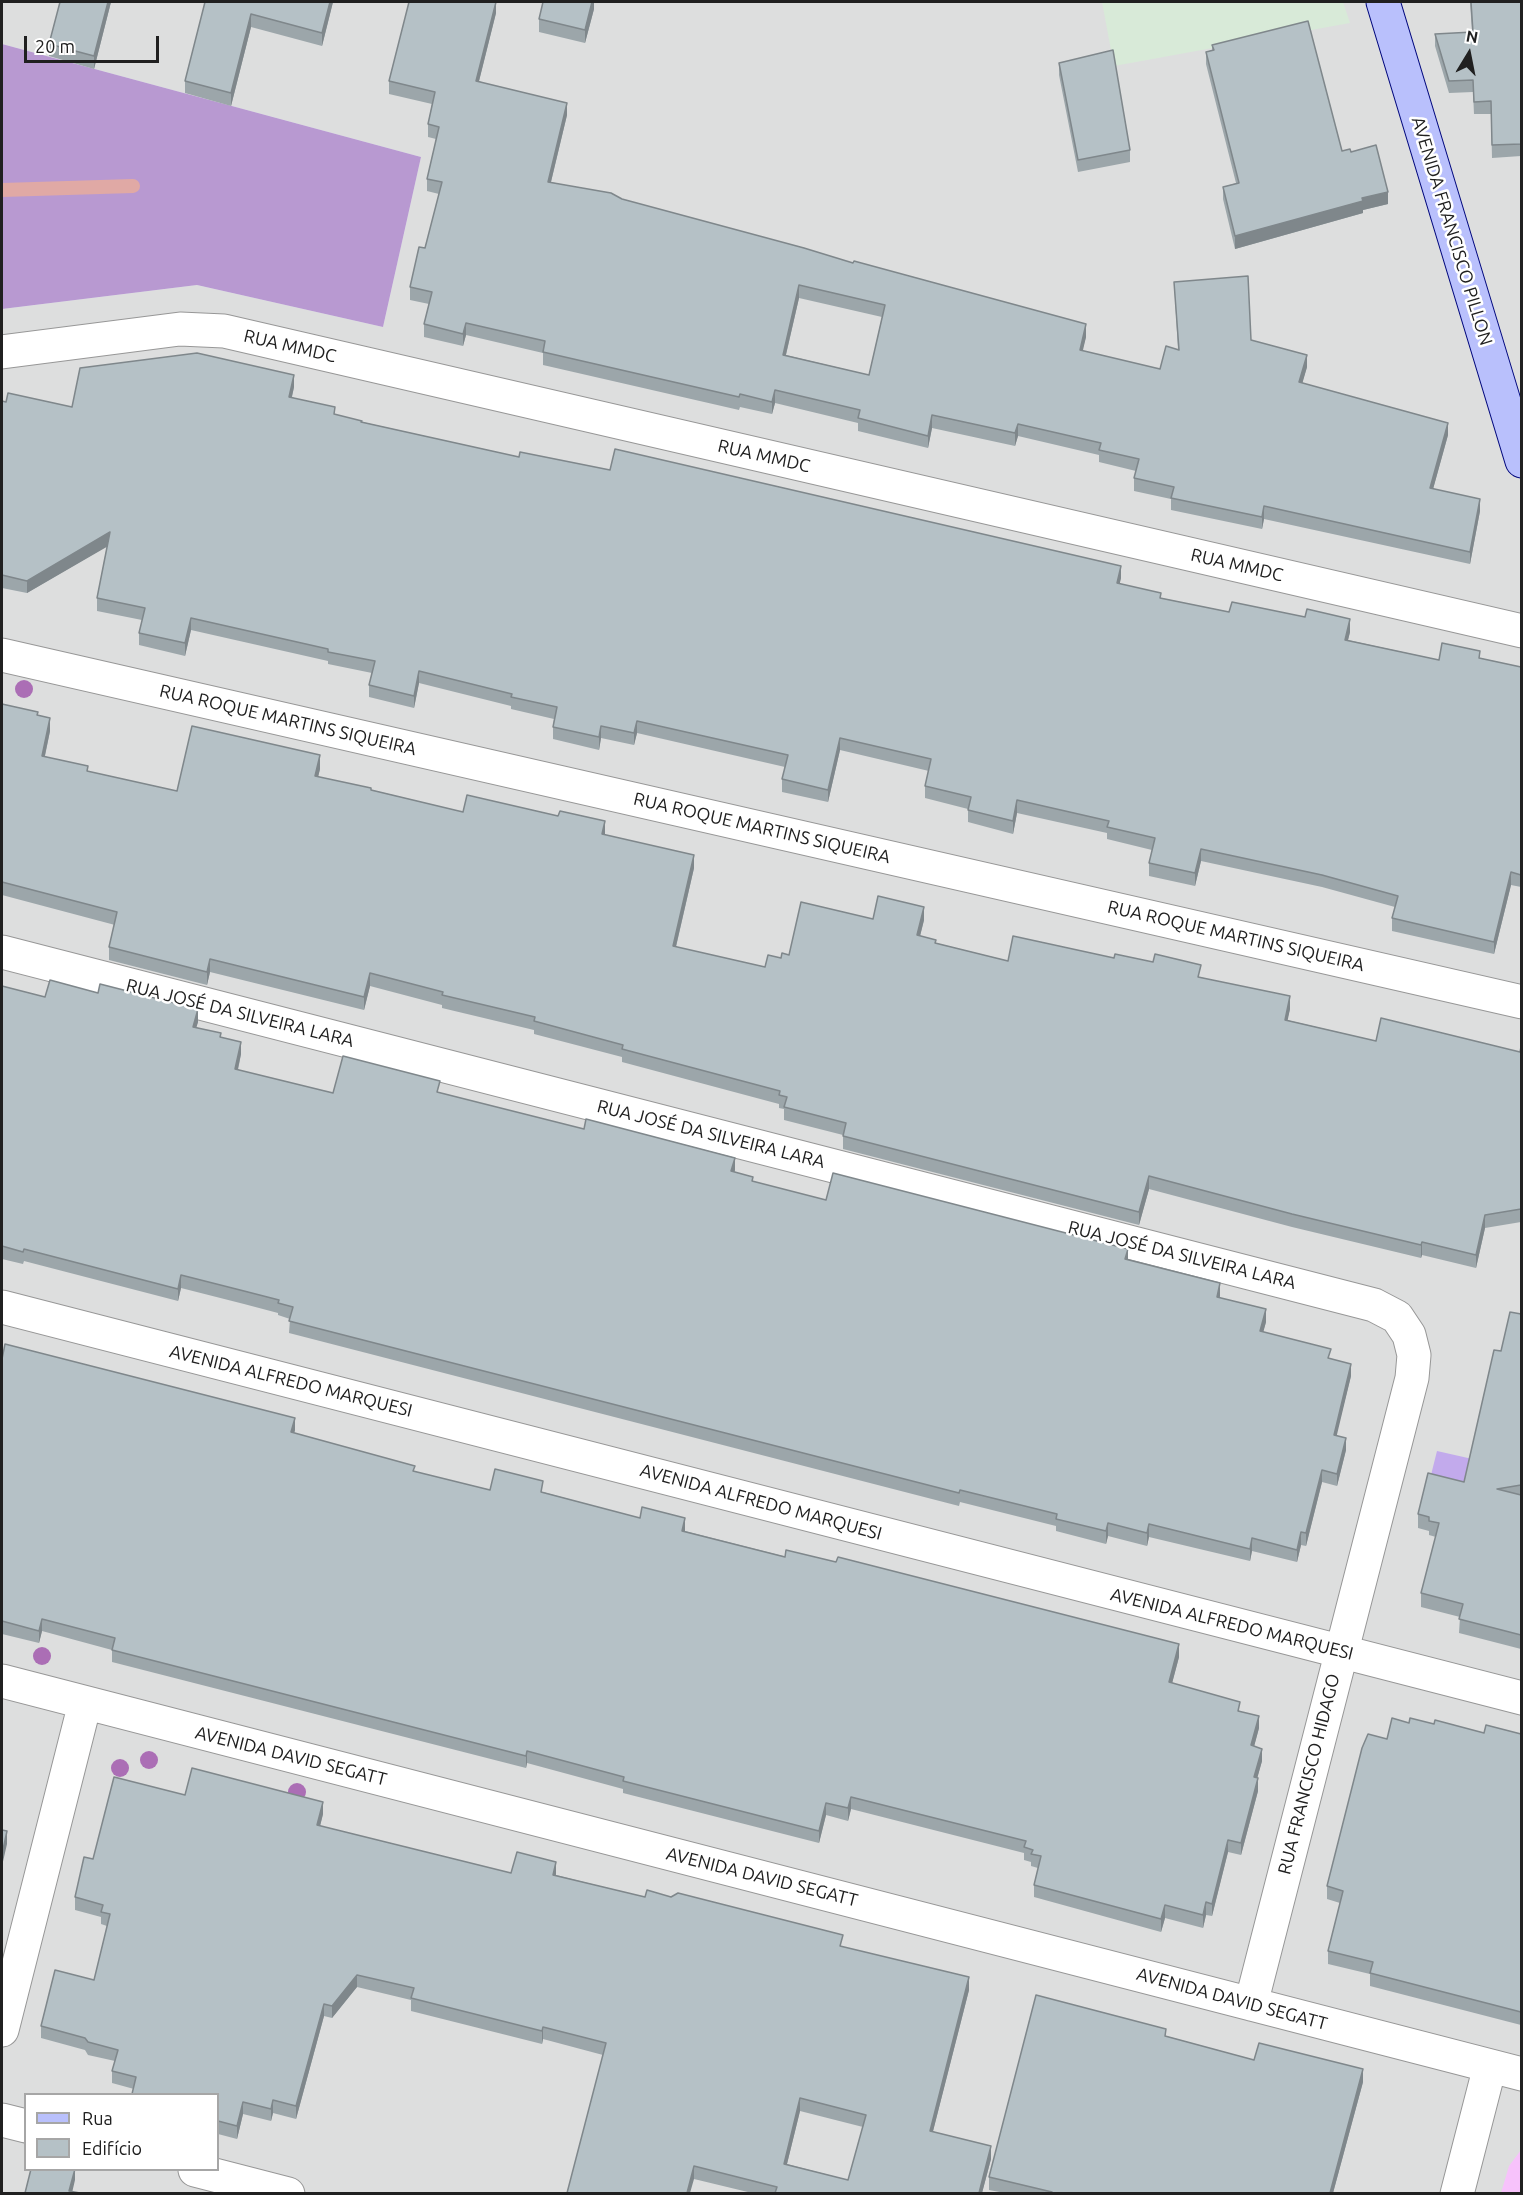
<!DOCTYPE html>
<html>
<head>
<meta charset="utf-8">
<style>
	body { margin:0 }
	#map { position:relative; width:1523px; height:2195px; overflow:hidden; background:#e6ebf1; font-family:Ubuntu,sans-serif }
	canvas { display:block }
	.frame { position:absolute; inset:0; border:3px solid #202020; pointer-events:none }
	.legend { position:absolute; left:24px; top:2093px; width:195px; height:78px; box-sizing:border-box; background:#fff; border:2px solid #a6a6a6; margin:0; padding:8px 10px; list-style:none; font-size:18px; color:#202020 }
	.legend li { display:flex; align-items:center; gap:12px; height:30px }
	.legend b { width:30px; border:2px solid #a6a6a6 }
	.north { position:absolute; left:1439px; top:24px; width:60px; height:60px; -webkit-text-stroke:4px #fff; paint-order:stroke; rotate:10deg; font-size:16px; font-weight:700; line-height:24px; text-align:center; color:#202020 }
	.north::after { content:''; display:block; margin:auto; width:21px; height:27px; background:#202020; clip-path:polygon(50% 0,100% 100%,50% 72%,0 100%) }
	.scale { position:absolute; left:24px; top:36px; width:135px; height:27px; box-sizing:border-box; border:3px solid #202020; border-top:0; padding-left:8px; font-size:18px; line-height:21px; white-space:nowrap; color:#202020; -webkit-text-stroke:4px #fff; paint-order:stroke }
</style>
</head>
<body>
<div id="map">
<canvas width="1523" height="2195"></canvas>
<div class="frame"></div>
<ul class="legend">
<li><b style="height:8px;background:#b9c0fc"></b>Rua</li>
<li><b style="height:16px;background:#b5c1c6"></b>Edifício</li>
</ul>
<div class="north">N</div>
<div class="scale">20 m</div>
</div>
<script>
const g = document.querySelector('canvas').getContext('2d');
g.lineJoin = 'round';
function paint(path, color) {
  g.fillStyle = color;
  g.fill(path, 'evenodd');
}
function shape(rows) {
  const path = new Path2D();
  for (const r of rows) {
    path.moveTo(r[0], r[1]);
    for (let i = 2; i < r.length; i += 2) path.lineTo(r[i], r[i + 1]);
  }
  return path;
}
function strokePath(path, color, width, dash) {
  g.strokeStyle = color;
  g.lineWidth = width;
  g.lineCap = dash ? 'butt' : 'round';
  g.setLineDash(dash || []);
  g.stroke(path);
}
function label(font, color, halo, rows, align = 'center') {
  g.font = font + ' Ubuntu,sans-serif';
  g.lineWidth = 5;
  g.setLineDash([]);
  g.textBaseline = 'middle';
  g.strokeStyle = halo;
  g.fillStyle = color;
  for (const [text, x, y, turn = 0] of rows) {
    g.save();
    g.translate(x, y);
    g.rotate((+turn || 0) * Math.PI / 180);
    g.textAlign = isNaN(turn) ? turn : align;
    if (halo) g.strokeText(text, 0, 0);
    g.fillText(text, 0, 0);
    g.restore();
  }
}
paint(shape([
	[2,2,1521,2,1521,2193,2,2193,2,309,197,285,383,327,421,157,2,44],
	[26,2094,218,2094,218,2170,26,2170]
]), '#dddede');
paint(shape([
	[1102,2,1343,2,1350,23,1114,66]
]), '#d8ead8');
paint(shape([
	[1437,1451,1521,1470,1521,1510,1428,1487]
]), '#c2aaec');
paint(shape([
	[2,44,421,157,383,327,197,285,2,309]
]), '#b899d1');
paint(shape([
	[1521,2150,1521,2193,1501,2193,1509,2166]
]), '#f7c2fb');
strokePath(shape([
	[2,190,133,186]
]), '#e0a9a5', 14);
const minor = shape([
	[2,352,180,329,224,331,1522,631],
	[2,655,1522,1002],
	[2,952,1374,1305,1397,1317,1409,1335,1414,1355,1412,1378,1251,2004],
	[2,1307,1522,1698],
	[2,1681,1522,2074],
	[2,2030,85,1703],
	[2,2120,26,2126],
	[195,2170,288,2194],
	[1457,2194,1490,2066]
]);
const secondary = shape([
	[1383,2,1522,461]
]);
strokePath(minor, '#979797', 35);
strokePath(secondary, '#01077c', 35);
strokePath(minor, '#fff', 33);
strokePath(secondary, '#b9c0fc', 33);
g.fillStyle = '#ab6eb5';
for (const [x, y] of [
	[24,689],
	[42,1656],
	[149,1760],
	[120,1768],
	[297,1792]
]) {
  g.beginPath();
  g.arc(x, y, 9, 0, 2 * Math.PI);
  g.fill();
}
paint(shape([
	[60,2,111,2,94,69,49,56,49,44],
	[205,2,333,2,322,46,251,27,231,106,185,93,185,81],
	[404,2,496,2,496,13,479,81,567,115,551,182,622,199,1086,337,1082,351,1160,369,1178,349,1174,282,1251,340,1307,367,1302,383,1448,435,1433,489,1480,511,1470,564,1264,519,1262,529,1171,510,1171,499,1134,491,1134,478,1136,471,1099,462,1099,455,1018,436,1015,446,932,428,928,448,858,431,858,423,775,403,772,414,740,407,739,410,543,365,543,353,466,335,463,346,424,337,424,324,429,304,410,300,410,287,425,248,439,194,427,191,427,179,436,139,428,137,428,124,432,104,389,94,389,81,409,3],
	[799,298,882,317,869,375,786,355],
	[594,2,594,9,585,43,539,32,539,19],
	[1470,2,1521,2,1521,156,1492,158,1491,114,1474,114,1473,92,1449,93,1435,46,1435,34,1472,32],
	[1212,45,1342,151,1351,152,1388,204,1363,210,1363,213,1235,249,1223,199,1223,187,1236,183,1206,64,1206,52,1212,50],
	[1059,63,1130,150,1130,162,1078,172,1059,75],
	[294,387,292,397,335,415,362,422,519,457,1121,578,1119,584,1161,598,1229,612,1350,632,1348,640,1439,660,1480,658,1521,667,1521,887,1511,885,1494,954,1392,931,1392,918,1395,907,1322,887,1201,861,1195,886,1149,876,1149,863,1152,850,1107,839,1107,833,1017,813,1013,834,968,822,968,809,925,798,925,786,929,771,840,750,828,802,782,792,782,779,785,767,637,733,634,745,601,738,599,750,553,739,553,727,554,719,511,709,511,706,419,683,414,708,369,697,369,685,372,673,328,664,328,661,191,630,185,656,139,645,139,633,142,620,97,611,97,598,107,546,27,593,2,588,2,401,72,407],
	[2,704,38,715,50,731,45,756,88,772,177,791,320,769,318,777,463,812,605,835,694,868,676,947,765,967,781,958,873,919,924,920,920,936,936,943,1008,961,1201,977,1290,1009,1287,1020,1376,1041,1520,1052,1521,1047,1521,1222,1485,1228,1476,1268,1422,1255,1421,1258,1292,1227,1149,1189,1139,1225,843,1149,843,1135,784,1120,784,1109,779,1108,779,1104,622,1062,622,1057,534,1034,534,1030,442,1008,442,1005,370,986,364,1010,210,972,207,985,109,960,109,947,115,925,2,895],
	[2,986,45,997,198,1022,196,1027,221,1037,241,1054,238,1070,333,1093,440,1093,735,1170,734,1172,753,1182,826,1200,1128,1260,1220,1296,1219,1298,1266,1322,1263,1332,1331,1359,1351,1376,1336,1435,1346,1450,1337,1486,1322,1482,1306,1546,1301,1545,1297,1562,1252,1551,1250,1561,1149,1537,1147,1546,1108,1536,1106,1544,1056,1531,1056,1526,960,1502,959,1506,289,1333,290,1319,278,1315,278,1313,244,1304,181,1288,178,1301,24,1261,23,1264,2,1259],
	[1521,1314,1521,1649,1459,1633,1460,1617,1421,1607,1421,1593,1436,1537,1429,1535,1429,1531,1418,1528,1418,1514,1464,1482,1501,1351],
	[2,1359,295,1430,294,1433,415,1472,490,1490,543,1492,685,1531,1179,1657,1172,1683,1240,1711,1259,1728,1254,1746,1262,1761,1257,1778,1258,1791,1241,1855,1228,1852,1212,1916,1206,1915,1203,1928,1165,1918,1161,1932,1034,1897,1034,1885,1038,1868,1031,1866,1031,1862,1024,1860,1024,1853,851,1809,848,1821,826,1815,819,1843,623,1793,623,1789,527,1763,526,1768,112,1662,112,1650,42,1631,39,1643,2,1634],
	[1409,1723,1434,1724,1484,1733,1521,1734,1521,2025,1370,1986,1370,1974,1328,1964,1328,1951,1340,1903,1327,1899,1327,1886,1387,1739],
	[185,1795,323,1814,320,1826,511,1873,556,1874,556,1875,843,1947,969,1990,933,2131,991,2159,982,2193,752,2193,694,2179,603,2055,543,2039,542,2044,411,2011,411,2000,357,1987,332,2018,324,2016,296,2119,273,2113,271,2121,243,2114,237,2139,218,2134,218,2094,134,2089,112,2083,112,2071,115,2061,88,2055,85,2050,41,2038,41,2026,94,1980,107,1926,101,1924,101,1917,75,1910,75,1897,93,1859],
	[800,2111,863,2127,848,2180,787,2164],
	[1166,2036,1254,2060,1363,2082,1333,2193,1005,2193,989,2190,989,2177]
]), '#9ca6aa');
paint(shape([
	[108,2,111,2,94,69,94,56],
	[330,2,333,2,322,46,322,33],
	[496,2,496,13,476,93,476,81],
	[592,2,594,2,594,9,585,43,585,30],
	[251,14,251,27,231,106,231,93],
	[567,103,567,115,548,194,548,182],
	[1388,192,1388,204,1363,210,1363,213,1235,249,1235,236,1362,198],
	[799,285,799,298,783,367,783,355],
	[466,323,466,335,463,346,463,334],
	[1086,324,1086,337,1080,363,1080,350],
	[1307,355,1307,367,1299,395,1299,382],
	[294,375,294,387,289,409,289,397],
	[775,390,775,403,772,414,772,402],
	[932,415,932,428,928,448,928,436],
	[1448,423,1448,435,1430,500,1430,488],
	[1018,424,1018,436,1015,446,1015,433],
	[1480,499,1480,511,1470,564,1470,552],
	[1264,506,1264,519,1262,529,1262,517],
	[110,532,110,545,27,593,27,581],
	[1121,566,1121,578,1117,596,1117,583],
	[191,618,191,630,185,656,185,643],
	[1350,619,1350,632,1345,652,1345,640],
	[419,671,419,683,414,708,414,696],
	[50,718,50,731,42,769,42,756],
	[637,721,637,733,634,745,634,733],
	[601,726,601,738,599,750,599,737],
	[840,738,840,750,828,802,828,790],
	[320,755,320,769,315,789,315,776],
	[1017,800,1017,813,1013,834,1013,821],
	[605,821,605,834,602,847,602,834],
	[1201,849,1201,861,1195,886,1195,873],
	[694,855,694,868,673,959,673,946],
	[1511,872,1511,885,1494,954,1494,942],
	[924,907,924,920,917,948,917,935],
	[210,959,210,972,207,985,207,972],
	[370,973,370,986,364,1010,364,997],
	[1290,996,1290,1009,1285,1033,1285,1020],
	[198,1009,198,1022,193,1039,193,1027],
	[241,1042,241,1054,235,1082,235,1069],
	[735,1158,735,1170,731,1184,731,1171],
	[1149,1176,1149,1189,1139,1225,1139,1212],
	[1485,1215,1485,1228,1476,1268,1476,1255],
	[1422,1242,1422,1255,1421,1258,1421,1245],
	[1128,1249,1128,1261,1125,1259],
	[181,1275,181,1288,178,1301,178,1289],
	[1220,1283,1220,1296,1217,1309,1217,1297],
	[1266,1309,1266,1322,1260,1344,1260,1331],
	[1351,1364,1351,1376,1334,1447,1334,1435],
	[295,1418,295,1430,291,1444,291,1432],
	[1346,1438,1346,1450,1337,1486,1337,1474],
	[1322,1470,1322,1482,1306,1546,1306,1533],
	[685,1518,685,1531,682,1543,682,1531],
	[1108,1523,1108,1536,1106,1544,1106,1531],
	[1149,1524,1149,1537,1147,1546,1147,1533],
	[1301,1532,1301,1545,1297,1562,1297,1550],
	[1252,1538,1252,1551,1250,1561,1250,1549],
	[42,1619,42,1631,39,1643,39,1631],
	[1179,1644,1179,1657,1169,1695,1169,1682],
	[1259,1716,1259,1728,1251,1758,1251,1745],
	[1262,1749,1262,1761,1254,1790,1254,1777],
	[527,1751,527,1763,526,1768,526,1756],
	[1258,1778,1258,1791,1241,1855,1241,1843],
	[851,1797,851,1809,848,1821,848,1808],
	[323,1802,323,1814,317,1838,317,1825],
	[826,1803,826,1815,819,1843,819,1831],
	[7,1831,7,1844,2,1866,2,1854],
	[1228,1840,1228,1852,1212,1916,1212,1904],
	[556,1862,556,1874,553,1887,553,1875],
	[1206,1902,1206,1915,1203,1928,1203,1915],
	[1165,1905,1165,1918,1161,1932,1161,1919],
	[357,1975,357,1987,332,2018,332,2006],
	[969,1977,969,1990,930,2143,930,2131],
	[324,2004,324,2016,296,2119,296,2106],
	[543,2027,543,2039,542,2044,542,2031],
	[1363,2069,1363,2082,1333,2193,1330,2193],
	[800,2098,800,2111,784,2176,784,2164],
	[273,2100,273,2113,271,2121,271,2109],
	[243,2102,243,2114,237,2139,237,2126],
	[991,2146,991,2159,982,2193,979,2193],
	[694,2166,694,2179,690,2193,687,2193],
	[75,2169,75,2180,72,2193,69,2191]
]), '#7f878b');
const building = shape([
	[60,2,108,2,94,56,49,44,60,2],
	[205,2,330,2,322,33,251,14,231,93,185,81,205,2],
	[409,2,496,2,476,81,567,103,548,182,611,193,622,199,804,248,853,263,854,261,1086,324,1080,350,1160,369,1166,346,1179,350,1174,282,1248,276,1251,340,1307,355,1299,382,1448,423,1430,488,1480,499,1470,552,1264,506,1262,517,1171,498,1174,487,1134,478,1139,459,1099,450,1101,443,1018,424,1015,433,932,415,928,436,858,418,860,410,775,390,772,402,740,394,739,397,543,352,545,341,466,323,463,334,424,324,432,292,410,287,419,247,425,248,442,182,427,179,439,127,428,124,435,92,389,81,409,2],
	[799,285,885,305,869,375,783,355,799,285],
	[543,2,592,2,585,30,539,19,543,2],
	[1471,2,1521,2,1521,144,1492,145,1491,101,1474,102,1473,80,1449,81,1435,34,1473,32,1471,2],
	[1308,21,1342,151,1350,149,1351,152,1376,145,1388,192,1362,198,1363,201,1235,236,1223,187,1239,183,1206,52,1214,50,1212,45,1308,21],
	[1113,50,1130,150,1078,160,1059,63,1113,50],
	[197,353,294,375,289,397,335,407,334,414,362,421,361,422,519,457,520,452,610,470,615,449,1121,566,1117,583,1161,593,1160,598,1229,612,1232,602,1305,617,1307,609,1350,619,1345,640,1439,660,1442,643,1480,651,1479,658,1521,667,1521,875,1511,872,1494,942,1392,918,1398,896,1322,875,1201,849,1195,873,1149,863,1155,838,1107,827,1109,821,1017,800,1013,821,968,810,971,797,925,786,931,759,840,738,828,790,782,779,788,755,637,721,634,733,601,726,599,737,553,727,557,707,511,697,512,694,419,671,414,696,369,685,375,661,328,652,328,649,191,618,185,643,139,633,145,608,97,598,110,532,27,581,2,575,2,401,6,402,8,393,72,407,80,368,197,353],
	[2,704,38,712,37,715,50,718,42,756,88,766,87,771,177,791,192,726,320,755,315,776,371,788,371,790,463,812,467,795,558,816,560,811,605,821,602,834,694,855,673,946,765,967,768,955,781,958,782,953,789,955,801,902,873,919,878,896,924,907,917,935,936,940,935,943,1008,961,1013,936,1114,958,1115,954,1153,962,1155,954,1201,965,1198,977,1290,996,1285,1020,1376,1041,1381,1018,1520,1052,1521,1047,1521,1209,1485,1215,1476,1255,1422,1242,1421,1245,1292,1214,1149,1176,1139,1212,843,1136,846,1123,784,1107,787,1097,779,1095,780,1091,622,1049,623,1045,534,1021,535,1017,442,995,443,992,370,973,364,997,210,959,207,972,109,947,117,912,2,882,2,704],
	[50,980,98,993,100,984,198,1009,193,1027,221,1033,220,1037,241,1042,235,1069,333,1093,343,1056,440,1081,437,1092,584,1129,586,1119,735,1158,731,1171,753,1177,752,1181,826,1200,833,1173,1128,1249,1125,1259,1220,1283,1217,1297,1266,1309,1260,1331,1331,1349,1328,1358,1351,1364,1334,1435,1346,1438,1337,1474,1322,1470,1306,1533,1301,1532,1297,1550,1252,1538,1250,1549,1149,1524,1147,1533,1108,1523,1106,1531,1056,1519,1057,1514,960,1490,959,1493,289,1321,293,1307,278,1303,279,1300,244,1291,181,1275,178,1289,24,1249,23,1252,2,1246,2,986,45,997,50,980],
	[1510,1312,1521,1314,1521,1485,1497,1489,1521,1495,1521,1635,1459,1619,1463,1604,1421,1593,1439,1523,1429,1521,1429,1517,1418,1514,1428,1473,1464,1482,1494,1350,1501,1351,1510,1312],
	[5,1344,295,1418,291,1432,415,1466,413,1471,490,1490,495,1469,543,1481,541,1492,640,1518,642,1507,685,1518,682,1531,785,1557,786,1550,836,1562,838,1557,1179,1644,1169,1682,1240,1702,1238,1711,1259,1716,1251,1745,1262,1749,1254,1777,1258,1778,1241,1843,1228,1840,1212,1904,1206,1902,1203,1915,1165,1905,1161,1919,1034,1885,1041,1856,1031,1854,1033,1850,1024,1847,1026,1841,851,1797,848,1808,826,1803,819,1831,623,1781,624,1777,527,1751,526,1756,112,1650,115,1638,42,1619,39,1631,2,1621,2,1359,5,1344],
	[1392,1718,1409,1723,1410,1718,1434,1724,1435,1720,1484,1733,1486,1725,1521,1734,1521,2012,1370,1973,1373,1962,1328,1951,1343,1891,1327,1886,1362,1748,1368,1734,1387,1739,1392,1718],
	[192,1768,323,1802,317,1825,511,1873,517,1852,556,1862,553,1875,645,1897,647,1890,671,1897,678,1893,843,1935,840,1946,969,1977,930,2131,991,2146,979,2193,775,2193,777,2187,694,2166,687,2193,567,2193,606,2043,543,2027,542,2031,411,1998,414,1988,357,1975,332,2006,324,2004,296,2106,273,2100,271,2109,243,2102,237,2126,218,2121,218,2094,132,2094,136,2077,112,2071,118,2050,88,2042,85,2038,41,2026,55,1970,94,1980,110,1914,101,1912,103,1905,75,1897,84,1857,93,1859,114,1777,185,1795,192,1768],
	[800,2098,866,2115,848,2180,784,2164,800,2098],
	[2,1830,7,1831,2,1854,2,1830],
	[1036,1995,1166,2029,1165,2036,1254,2060,1259,2043,1363,2069,1330,2193,1052,2193,1052,2192,989,2177,1036,1995],
	[31,2169,75,2169,69,2191,80,2193,25,2193,31,2169]
]);
paint(building, '#b5c1c6');
strokePath(building, '#7f878b', 1.5);
label('18px', '#202020', '#fff', [
	["AVENIDA FRANCISCO PILLON",1452,231,73],
	["RUA MMDC",290,346,13],
	["RUA MMDC",764,456,13],
	["RUA MMDC",1237,565,13],
	["RUA ROQUE MARTINS SIQUEIRA",288,720,13],
	["RUA ROQUE MARTINS SIQUEIRA",762,828,13],
	["RUA ROQUE MARTINS SIQUEIRA",1236,936,13],
	["RUA JOSÉ DA SILVEIRA LARA",240,1013,14],
	["RUA JOSÉ DA SILVEIRA LARA",711,1134,14],
	["RUA JOSÉ DA SILVEIRA LARA",1182,1255,14],
	["AVENIDA ALFREDO MARQUESI",291,1381,14],
	["AVENIDA ALFREDO MARQUESI",761,1502,15],
	["AVENIDA ALFREDO MARQUESI",1232,1624,14],
	["AVENIDA DAVID SEGATT",291,1756,14],
	["RUA FRANCISCO HIDAGO",1309,1774,-76],
	["AVENIDA DAVID SEGATT",762,1877,14],
	["AVENIDA DAVID SEGATT",1232,1999,15]
]);
</script>
</body>
</html>
